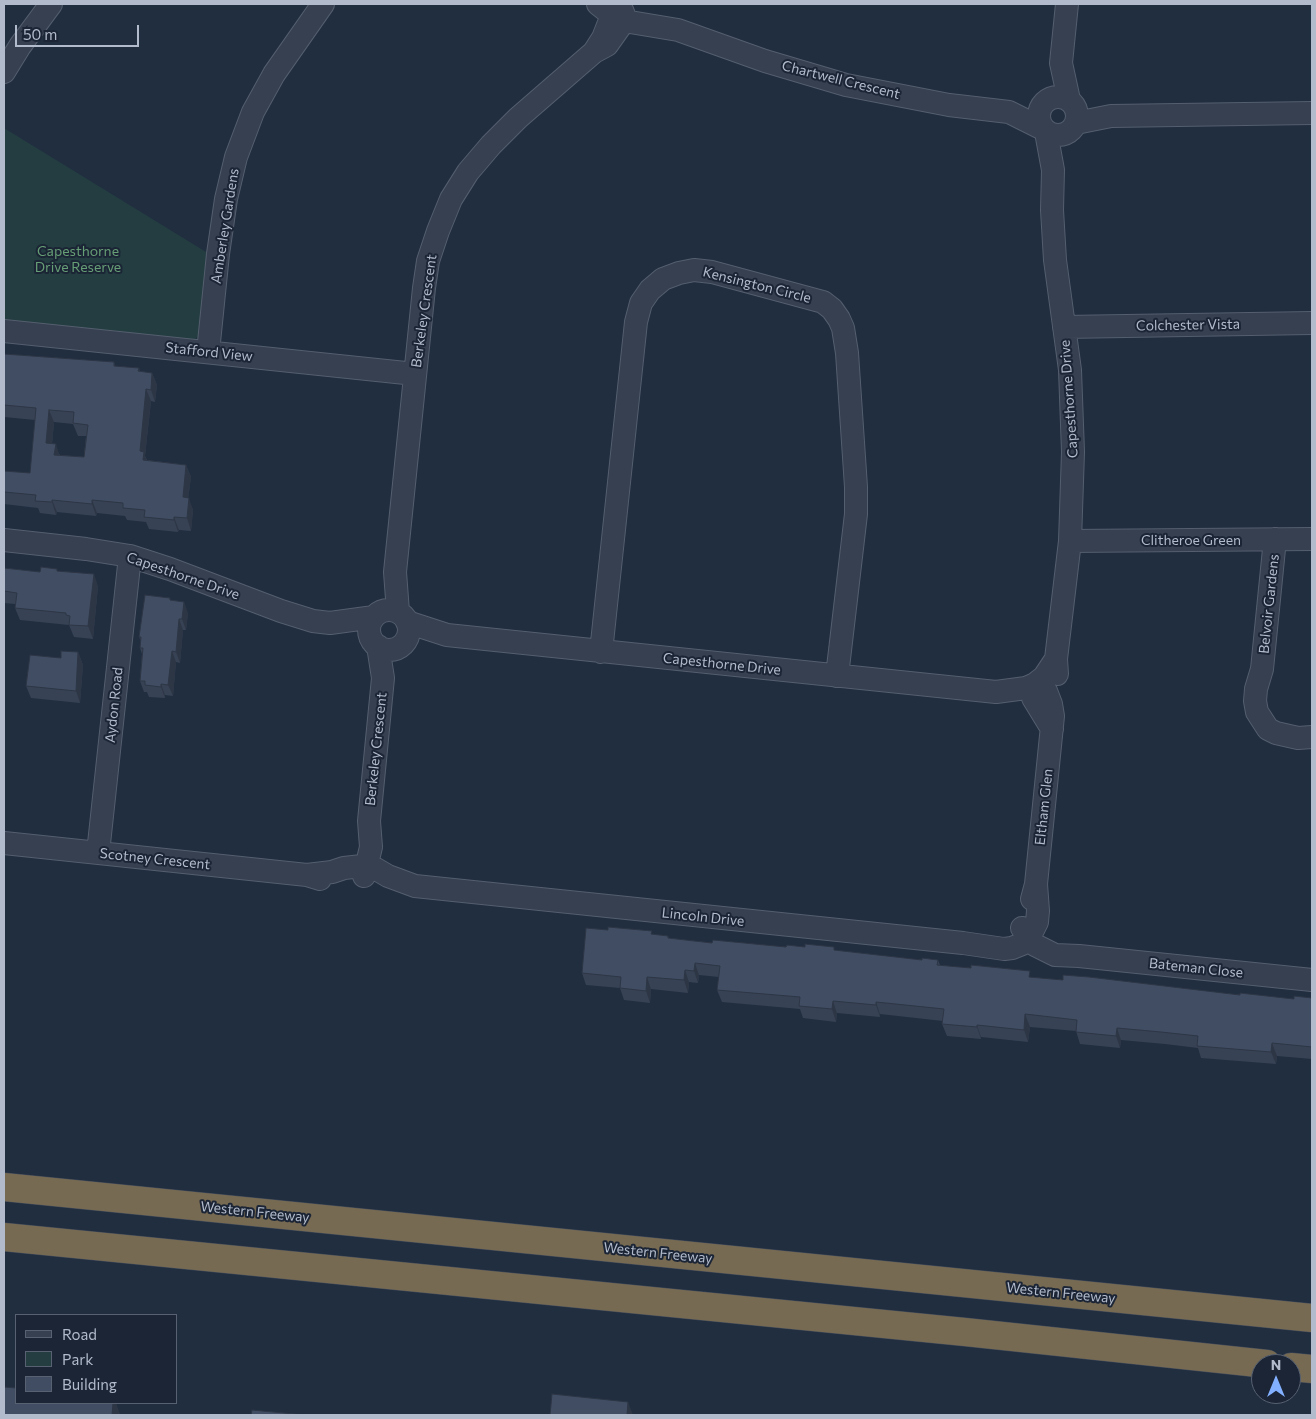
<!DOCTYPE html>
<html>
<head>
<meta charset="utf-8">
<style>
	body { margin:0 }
	#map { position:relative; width:1316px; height:1419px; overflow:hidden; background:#212e40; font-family:Commissioner,sans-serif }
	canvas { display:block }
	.frame { position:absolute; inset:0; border:5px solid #b2bbcb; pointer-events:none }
	.legend { position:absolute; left:15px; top:1314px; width:162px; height:90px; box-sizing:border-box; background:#1b2535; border:1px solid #576171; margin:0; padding:6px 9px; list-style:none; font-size:15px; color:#b2bbcb }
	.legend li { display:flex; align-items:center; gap:10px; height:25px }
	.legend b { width:25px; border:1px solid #576171 }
	.north { position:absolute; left:1251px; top:1354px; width:50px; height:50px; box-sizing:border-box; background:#1b2535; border:1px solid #576171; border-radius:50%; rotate:0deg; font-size:14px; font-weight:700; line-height:20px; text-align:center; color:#b2bbcb }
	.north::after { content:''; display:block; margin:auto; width:18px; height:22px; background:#83afff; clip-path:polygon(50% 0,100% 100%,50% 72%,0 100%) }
	.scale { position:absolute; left:15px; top:25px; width:124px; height:22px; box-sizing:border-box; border:2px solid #b2bbcb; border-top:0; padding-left:6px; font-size:15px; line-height:18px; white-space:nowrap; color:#b2bbcb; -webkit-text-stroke:4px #1b2535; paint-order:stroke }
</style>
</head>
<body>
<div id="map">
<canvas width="1316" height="1419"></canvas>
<div class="frame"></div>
<ul class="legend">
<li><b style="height:6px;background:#364050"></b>Road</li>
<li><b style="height:14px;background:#233d41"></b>Park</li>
<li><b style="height:14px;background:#404d63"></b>Building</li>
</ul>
<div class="north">N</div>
<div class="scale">50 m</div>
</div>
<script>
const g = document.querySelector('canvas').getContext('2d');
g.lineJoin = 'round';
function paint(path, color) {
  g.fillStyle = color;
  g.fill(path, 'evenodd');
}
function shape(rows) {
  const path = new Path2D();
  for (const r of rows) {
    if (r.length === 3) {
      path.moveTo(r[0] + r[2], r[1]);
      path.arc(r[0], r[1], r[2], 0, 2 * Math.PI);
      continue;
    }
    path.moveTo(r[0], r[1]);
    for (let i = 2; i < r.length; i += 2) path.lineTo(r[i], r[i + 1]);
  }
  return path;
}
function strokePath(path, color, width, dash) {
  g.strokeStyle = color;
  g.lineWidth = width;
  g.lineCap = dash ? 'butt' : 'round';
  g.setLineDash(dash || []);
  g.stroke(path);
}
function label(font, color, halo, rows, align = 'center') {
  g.font = font + ' Commissioner,sans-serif';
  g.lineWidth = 4;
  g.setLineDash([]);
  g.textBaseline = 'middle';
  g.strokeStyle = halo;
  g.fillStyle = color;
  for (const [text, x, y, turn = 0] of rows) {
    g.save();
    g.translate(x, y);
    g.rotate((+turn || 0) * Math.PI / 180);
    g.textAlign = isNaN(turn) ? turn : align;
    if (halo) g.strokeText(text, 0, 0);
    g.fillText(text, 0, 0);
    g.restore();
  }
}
paint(shape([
	[4,128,211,255,199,336,190,343,4,324]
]), '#233d41');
const minor = shape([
	[598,4,612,15,624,21,678,30,765,61,846,85,949,105,1009,112,1043,129],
	[1067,4,1061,63,1069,100],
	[4,72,20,46,51,4],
	[1058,116,19],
	[1076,123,1111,116,1312,113],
	[1046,132,1053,170,1052,210,1055,260,1070,370,1073,452,1070,541,1056,659,1057,674],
	[1064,327,1312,323],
	[4,331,415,374],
	[208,352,218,254,226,199,236,157,253,112,274,74,323,4],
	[1275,539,1262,669,1256,689,1255,701,1257,712,1268,729,1276,733,1298,738,1312,737],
	[4,540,86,549,130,556,170,569,281,611,313,621,330,623,374,617],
	[1070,541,1312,539],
	[389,630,20],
	[398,612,395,572,424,288,428,261,438,231,451,199,468,172,491,145,518,118,594,52,607,45,624,21,624,15,622,10,612,15,603,38,594,52],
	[407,622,447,635,996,692,1026,688,1035,684,1044,677,1056,659],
	[601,652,636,322,641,303,650,290,663,279,679,273,694,270,712,272,823,302,832,309,839,319,843,328,847,353,856,487,856,514,837,676],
	[4,843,307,875,320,879],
	[98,853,130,556],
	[307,875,332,872,344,868,362,866,376,869,388,876,415,886,963,943,1004,949,1012,948,1022,944,1030,936,1037,922,1038,911,1036,884],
	[364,876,371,847,369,821,383,678,378,646],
	[1032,899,1036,884,1053,716,1051,704,1046,691,1035,684,1033,698,1052,729],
	[1022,928,1035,945,1055,955,1079,956,1312,980]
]);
const highway = shape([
	[4,1187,1312,1318],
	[4,1237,965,1332,1267,1364],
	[1291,1367,1312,1369]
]);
strokePath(minor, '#545e6e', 24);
strokePath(highway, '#414b5b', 29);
strokePath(minor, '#364050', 22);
strokePath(highway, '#776a52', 28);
paint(shape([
	[4,354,114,362,115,366,139,368,140,372,152,373,157,385,155,402,151,401,145,456,147,460,186,465,191,477,188,498,193,510,191,531,179,530,178,532,149,529,146,522,127,520,125,516,97,513,96,516,57,512,56,515,40,513,38,508,4,504,4,511,4,471,30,473,35,420,4,417],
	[54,422,73,424,78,436,86,436,84,457,60,455,52,444],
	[4,568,40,572,58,571,98,586,93,639,74,637,69,625,20,620,15,608,15,604,4,603],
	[171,600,188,613,186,630,183,630,180,663,176,662,173,696,165,695,165,698,149,697,147,692,144,692,140,681,142,654,140,648,141,641,139,637],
	[78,652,83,665,80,703,31,698,26,686,61,658],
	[608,930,668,936,669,938,712,943,835,951,922,960,938,960,940,965,1032,978,1294,999,1312,998,1312,1059,1277,1056,1276,1064,1201,1058,1198,1048,1165,1044,1121,1040,1120,1048,1080,1044,1076,1031,1030,1027,1028,1042,981,1037,981,1039,947,1036,942,1024,943,1021,880,1014,880,1017,837,1013,836,1022,803,1018,800,1009,722,1002,717,990,719,977,699,975,698,983,689,982,688,993,651,989,650,1003,624,1000,620,988,586,985,582,973]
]), '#374255');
paint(shape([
	[152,373,157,385,155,402,151,390],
	[146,389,151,401,145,456,148,464,147,472,140,451],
	[49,410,54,422,51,456,46,443],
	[56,444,60,457,54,455],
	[186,465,191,477,187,509,183,497],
	[189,498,193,510,191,531,187,518],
	[52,500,57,512,56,515,52,502],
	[92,500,97,513,96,516,92,504],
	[174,517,179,530,178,532,174,520],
	[94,574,98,586,93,639,88,626],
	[184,602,188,613,186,630,182,619],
	[179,619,183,630,180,663,176,652],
	[172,651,176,662,173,696,168,685],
	[78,652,83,665,80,703,76,691],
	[161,684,165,695,165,698,161,687],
	[695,963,699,975,698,983,694,971],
	[685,970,689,982,688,993,684,980],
	[647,977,651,989,650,1003,646,991],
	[833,1001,837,1013,836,1022,832,1009],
	[876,1002,880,1014,880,1017,876,1005],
	[1025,1014,1030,1027,1028,1042,1024,1030],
	[977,1025,981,1037,981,1039,977,1027],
	[1117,1028,1121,1040,1120,1048,1116,1036],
	[1272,1043,1277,1056,1276,1064,1271,1052],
	[628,1402,633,1415,627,1415],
	[113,1403,116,1403,120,1414,120,1415,112,1415]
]), '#2d3645');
const building = shape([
	[4,354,114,362,114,366,139,368,138,371,152,373,151,390,146,389,140,451,144,452,143,460,186,465,183,497,189,498,187,518,174,517,174,520,144,517,145,510,123,508,123,503,92,500,92,504,52,500,52,502,35,501,36,495,4,492,4,471,30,473,36,408,4,405,4,354],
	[49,410,74,412,73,423,88,425,84,457,54,455,56,444,46,443,49,410],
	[41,567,57,569,57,571,94,574,88,626,69,625,70,616,66,615,66,613,15,608,17,593,4,591,4,568,40,572,41,567],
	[145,595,170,598,170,600,184,602,182,619,179,619,176,652,172,651,168,685,161,684,161,687,145,685,145,681,140,681,143,648,140,648,141,637,139,637,145,595],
	[61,651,78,652,76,691,26,686,30,655,61,658,61,651],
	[608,927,652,931,651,934,668,936,668,938,712,943,713,940,786,947,787,945,805,947,805,944,834,947,834,950,922,960,922,958,938,960,937,965,971,968,971,965,1030,971,1029,977,1063,980,1063,975,1089,977,1240,995,1240,993,1294,999,1294,996,1312,998,1312,1047,1272,1043,1271,1052,1197,1046,1198,1036,1161,1032,1117,1028,1116,1036,1076,1032,1077,1020,1025,1014,1024,1030,977,1025,977,1027,942,1024,944,1009,876,1002,876,1005,833,1001,832,1009,799,1006,800,997,717,990,720,966,695,963,694,971,685,970,684,980,647,977,646,991,620,988,621,977,582,973,586,928,608,930,608,927],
	[4,1387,16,1388,16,1403,113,1403,112,1415,4,1415,4,1387],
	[552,1394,628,1402,627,1415,550,1415,552,1394],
	[252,1410,305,1415,251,1415,252,1410]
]);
paint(building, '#404d63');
strokePath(building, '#2d3645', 1);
label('14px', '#b2bbcb', '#1b2535', [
	["Chartwell Crescent",841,80,14],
	["Amberley Gardens",225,226,-81],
	["Kensington Circle",757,285,14],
	["Berkeley Crescent",424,311,-82],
	["Colchester Vista",1188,325,-1],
	["Stafford View",209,352,6],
	["Capesthorne Drive",1069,399,-94],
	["Clitheroe Green",1191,540],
	["Capesthorne Drive",183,576,19],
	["Belvoir Gardens",1269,604,-84],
	["Capesthorne Drive",722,664,6],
	["Aydon Road",114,705,-84],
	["Berkeley Crescent",376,749,-84],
	["Eltham Glen",1044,807,-84],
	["Scotney Crescent",155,859,6],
	["Lincoln Drive",703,917,6],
	["Bateman Close",1196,968,6],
	["Western Freeway",255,1212,6],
	["Western Freeway",658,1253,6],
	["Western Freeway",1061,1293,6]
]);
label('14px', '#669e75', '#1b2535', [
	["Capesthorne",78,251],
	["Drive Reserve",78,267]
]);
</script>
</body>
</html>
